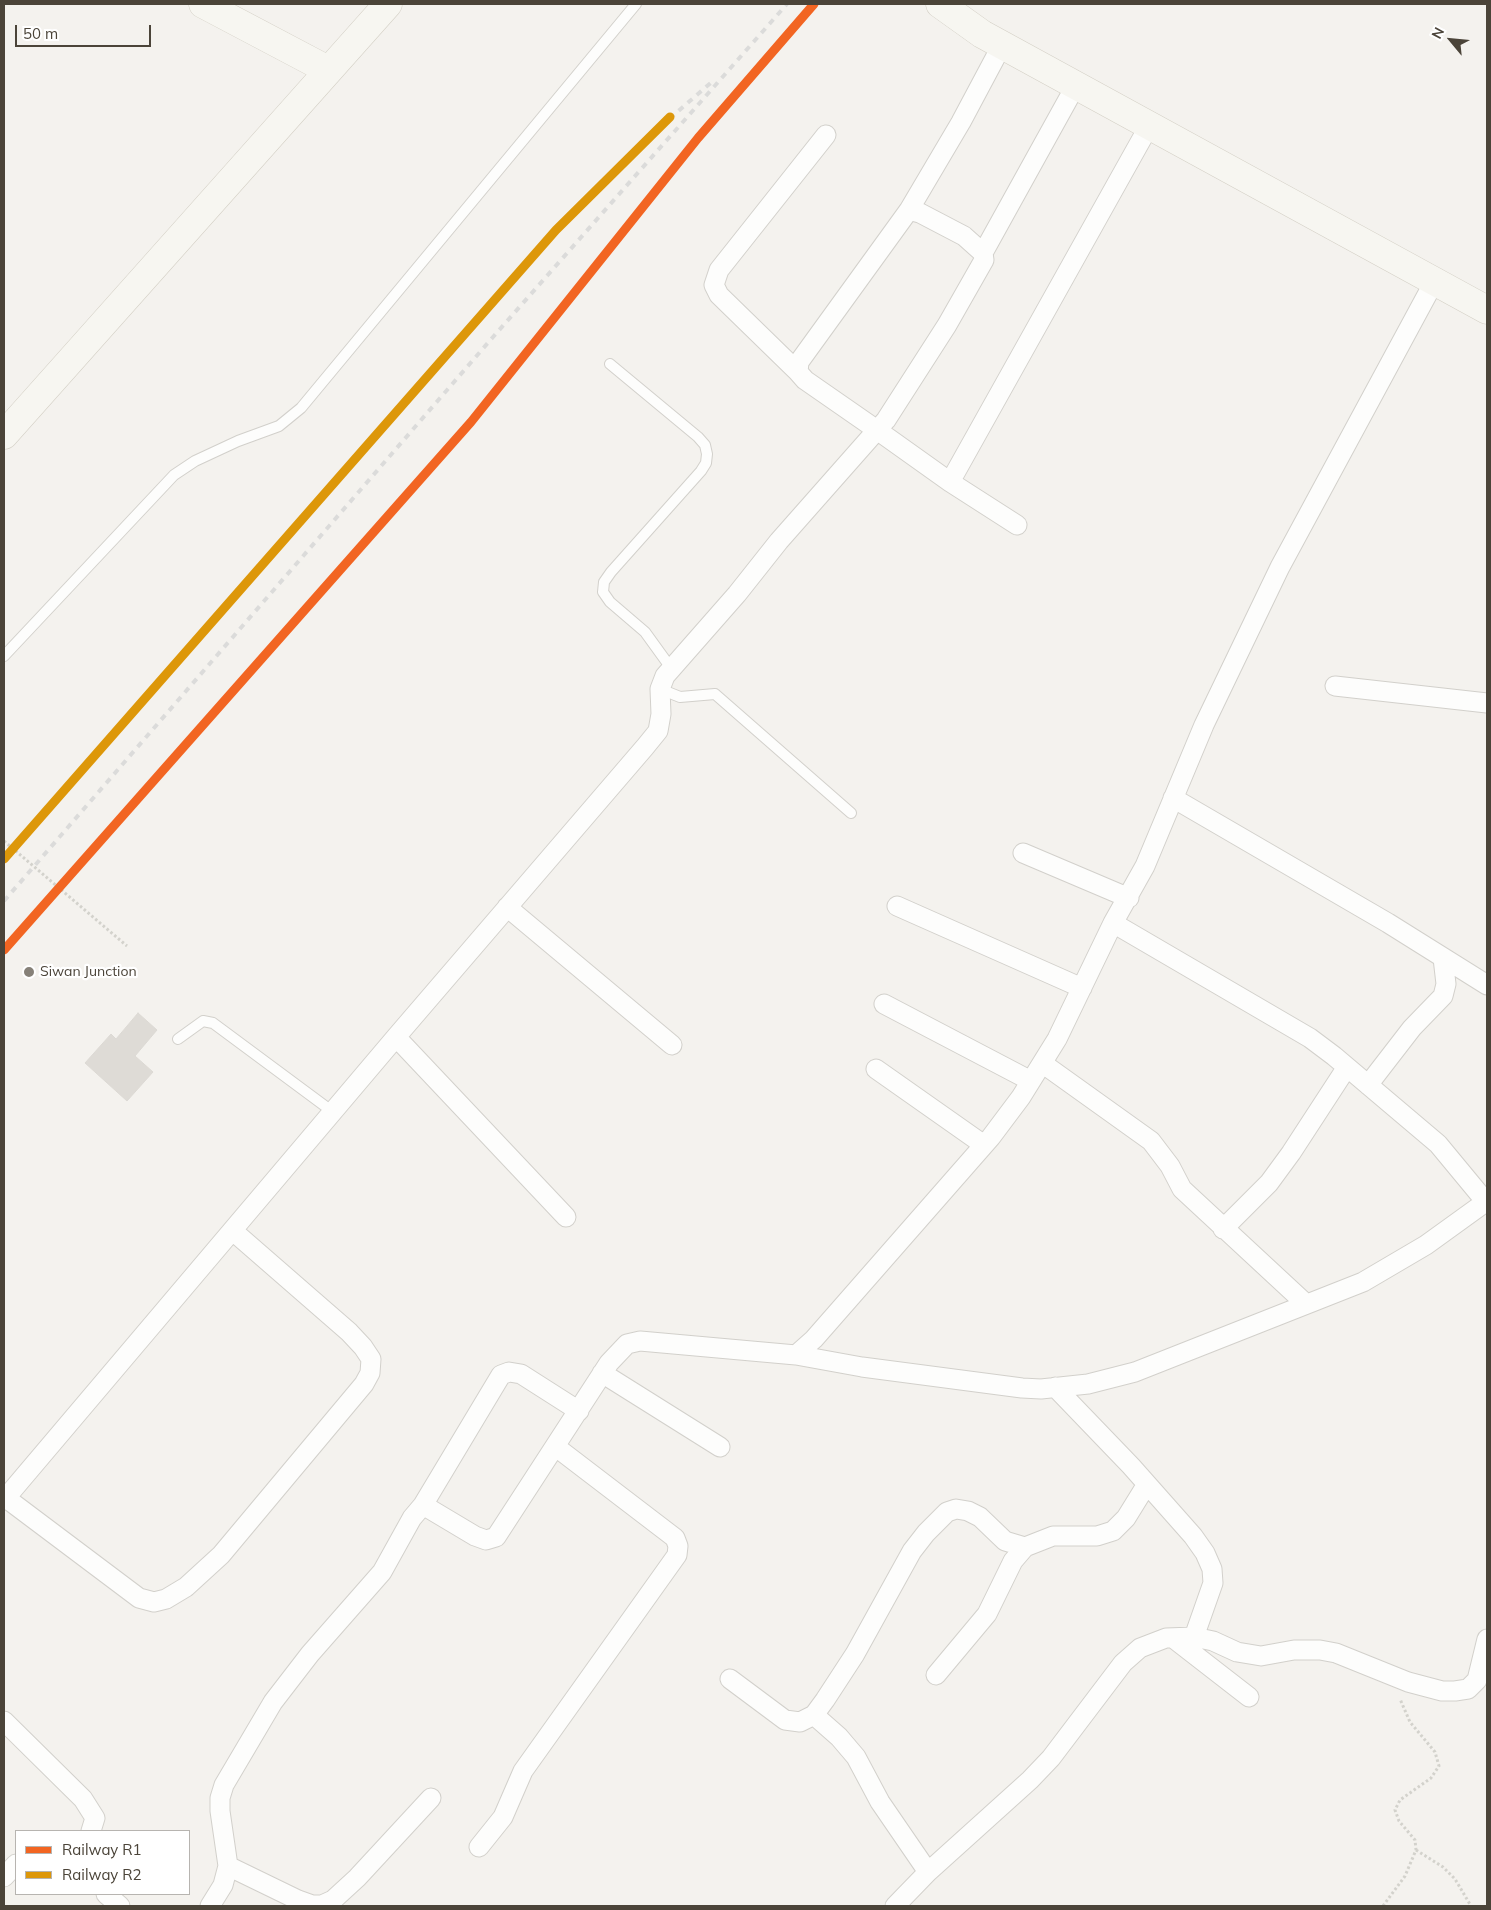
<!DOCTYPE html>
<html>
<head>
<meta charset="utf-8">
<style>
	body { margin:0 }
	#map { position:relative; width:1491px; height:1910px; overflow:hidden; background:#f4f2ee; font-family:Mulish,sans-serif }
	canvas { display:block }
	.frame { position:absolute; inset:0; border:5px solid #4b4439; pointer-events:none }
	.legend { position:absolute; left:15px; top:1830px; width:175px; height:65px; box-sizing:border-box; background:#fff; border:1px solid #b7b4b0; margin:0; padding:6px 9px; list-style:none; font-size:15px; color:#4b4439 }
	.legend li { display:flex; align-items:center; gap:10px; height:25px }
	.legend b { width:25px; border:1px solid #b7b4b0 }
	.north { position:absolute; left:1426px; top:15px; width:50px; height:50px; -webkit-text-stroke:4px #fff; paint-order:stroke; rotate:298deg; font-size:14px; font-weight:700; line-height:20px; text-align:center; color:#4b4439 }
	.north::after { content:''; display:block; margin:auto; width:18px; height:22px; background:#4b4439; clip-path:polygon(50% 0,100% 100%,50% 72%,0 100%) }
	.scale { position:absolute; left:15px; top:25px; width:136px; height:22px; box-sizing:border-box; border:2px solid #4b4439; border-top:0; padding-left:6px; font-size:15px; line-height:18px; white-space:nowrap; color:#4b4439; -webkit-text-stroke:4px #fff; paint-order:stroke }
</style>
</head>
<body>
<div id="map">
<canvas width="1491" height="1910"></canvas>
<div class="frame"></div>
<ul class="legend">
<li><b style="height:6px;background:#f26522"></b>Railway R1</li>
<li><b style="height:6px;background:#dd9709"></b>Railway R2</li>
</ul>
<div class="north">N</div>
<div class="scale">50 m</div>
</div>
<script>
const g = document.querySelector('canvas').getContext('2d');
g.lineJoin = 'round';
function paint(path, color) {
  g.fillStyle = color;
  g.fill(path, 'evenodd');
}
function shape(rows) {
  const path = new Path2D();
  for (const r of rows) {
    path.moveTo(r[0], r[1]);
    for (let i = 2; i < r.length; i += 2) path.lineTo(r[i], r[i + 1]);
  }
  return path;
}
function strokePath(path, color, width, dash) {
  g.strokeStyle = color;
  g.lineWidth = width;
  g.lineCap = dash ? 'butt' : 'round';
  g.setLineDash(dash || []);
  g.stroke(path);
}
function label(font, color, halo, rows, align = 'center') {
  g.font = font + ' Mulish,sans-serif';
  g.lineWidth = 4.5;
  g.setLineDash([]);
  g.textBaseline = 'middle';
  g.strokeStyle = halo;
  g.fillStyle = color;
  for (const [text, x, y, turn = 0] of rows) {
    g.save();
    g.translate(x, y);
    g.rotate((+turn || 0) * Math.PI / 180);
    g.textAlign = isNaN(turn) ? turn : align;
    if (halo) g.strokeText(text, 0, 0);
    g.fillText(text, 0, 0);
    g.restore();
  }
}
const building = shape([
	[138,1013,157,1030,135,1056,153,1072,127,1101,85,1063,111,1034,116,1039,138,1013]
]);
paint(building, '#dedbd6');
strokePath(building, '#dcd9d4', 1);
const lane = shape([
	[610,364,698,437,705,445,707,454,706,463,701,471,611,572,604,582,603,592,610,602,645,632,671,668],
	[4,656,174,475,195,461,238,441,279,426,301,408,636,4],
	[660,689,680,697,715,694,851,813],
	[178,1039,203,1021,213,1023,333,1112]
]);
const street = shape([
	[909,210,920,213,964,236,983,253,984,260,947,325,886,420,877,430,805,380,798,372,799,362,909,210],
	[909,210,961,122,1002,45],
	[983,253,1076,85],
	[798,372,719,295,714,285,719,270,826,135],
	[950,482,1149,126],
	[1335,686,1487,703],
	[1173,798,1388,923,1487,985],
	[1023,853,1129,898],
	[897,906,1082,988],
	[507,907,672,1045],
	[1113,923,1310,1038,1334,1056,1438,1144,1486,1202],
	[884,1004,1031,1081],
	[396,1037,566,1217],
	[1042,1063,1151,1141,1170,1166,1182,1189,1306,1304],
	[876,1069,984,1145],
	[1368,1085,1412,1028,1443,996,1446,984,1443,958],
	[1223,1229,1269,1183,1291,1153,1347,1067],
	[796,1355,862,1367,1022,1388,1041,1389,1088,1384,1135,1372,1363,1282,1426,1245,1487,1201],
	[602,1373,720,1447],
	[1055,1387,1131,1466,1193,1536,1205,1553,1212,1569,1213,1583,1194,1637],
	[6,1498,139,1598,154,1602,166,1599,186,1587,221,1555,364,1384,370,1373,371,1359,363,1347,349,1332,233,1231],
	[4,1500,396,1037,645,747,658,731,661,714,660,689,665,676,737,594,779,541,877,430,950,482,1017,525],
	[423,1505,501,1375,509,1372,521,1374,579,1411],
	[1173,1638,1249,1697],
	[936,1675,987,1614,1013,1561,1025,1547,1053,1536,1097,1536,1113,1531,1126,1518,1147,1484],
	[730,1679,785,1720,800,1722,814,1715,825,1700,855,1654,912,1551,926,1533,947,1512,956,1509,968,1511,980,1517,1005,1541,1025,1547],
	[814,1715,839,1737,856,1757,880,1802,928,1872],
	[4,1721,83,1799,95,1818,91,1831],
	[479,1847,503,1817,523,1771,677,1555,678,1546,675,1538,556,1447],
	[228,1866,298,1900,312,1905,322,1905,333,1900,357,1878,431,1798],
	[4,1877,16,1864],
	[106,1894,120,1906],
	[210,1906,223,1885,228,1866,220,1811,220,1798,224,1785,273,1702,310,1654,382,1572,412,1518,423,1505,475,1536,486,1540,496,1537,609,1363,627,1344,640,1341,796,1355,814,1339,991,1137,1021,1097,1057,1039,1113,923,1145,866,1204,725,1280,567,1434,282],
	[895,1906,928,1872,1030,1780,1051,1758,1123,1663,1140,1648,1166,1638,1194,1637,1213,1641,1237,1652,1261,1656,1294,1650,1320,1650,1336,1653,1408,1682,1442,1691,1455,1691,1468,1689,1477,1680,1487,1639]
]);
const secondary = shape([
	[203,4,328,70],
	[940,4,982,34,1487,310],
	[4,435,388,4]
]);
strokePath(lane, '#d2d0cb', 12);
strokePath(street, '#d2d0cb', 21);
strokePath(secondary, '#d3cfc5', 29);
strokePath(shape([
	[1416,1850,1443,1867,1455,1879,1471,1906],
	[1383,1906,1405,1876,1416,1850,1415,1840,1399,1821,1395,1810,1400,1800,1431,1778,1439,1766,1435,1752,1410,1722,1400,1699]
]), '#d3d2cc', 3, [2.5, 2.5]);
strokePath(lane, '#fdfdfc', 10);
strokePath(street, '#fdfdfc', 19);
strokePath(secondary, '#f7f6f1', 28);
strokePath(shape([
	[4,859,556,230,668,120,714,80],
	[4,901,493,337,787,4]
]), '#dbdbda', 4, [6, 6]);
strokePath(shape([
	[4,841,127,946]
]), '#d3d2cc', 3, [2.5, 2.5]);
strokePath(shape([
	[4,950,471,422,698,138,814,4]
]), '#f26522', 9);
strokePath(shape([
	[4,859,556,230,670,117]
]), '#dd9709', 9);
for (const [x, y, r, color] of [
	[29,972,6,"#868178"]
]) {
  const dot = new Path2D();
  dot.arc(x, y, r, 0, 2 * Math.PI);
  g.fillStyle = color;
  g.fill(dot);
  strokePath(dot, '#fff', 2);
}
label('14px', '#4b4439', '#fff', [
	["Siwan Junction",40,972]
], 'left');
</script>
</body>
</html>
